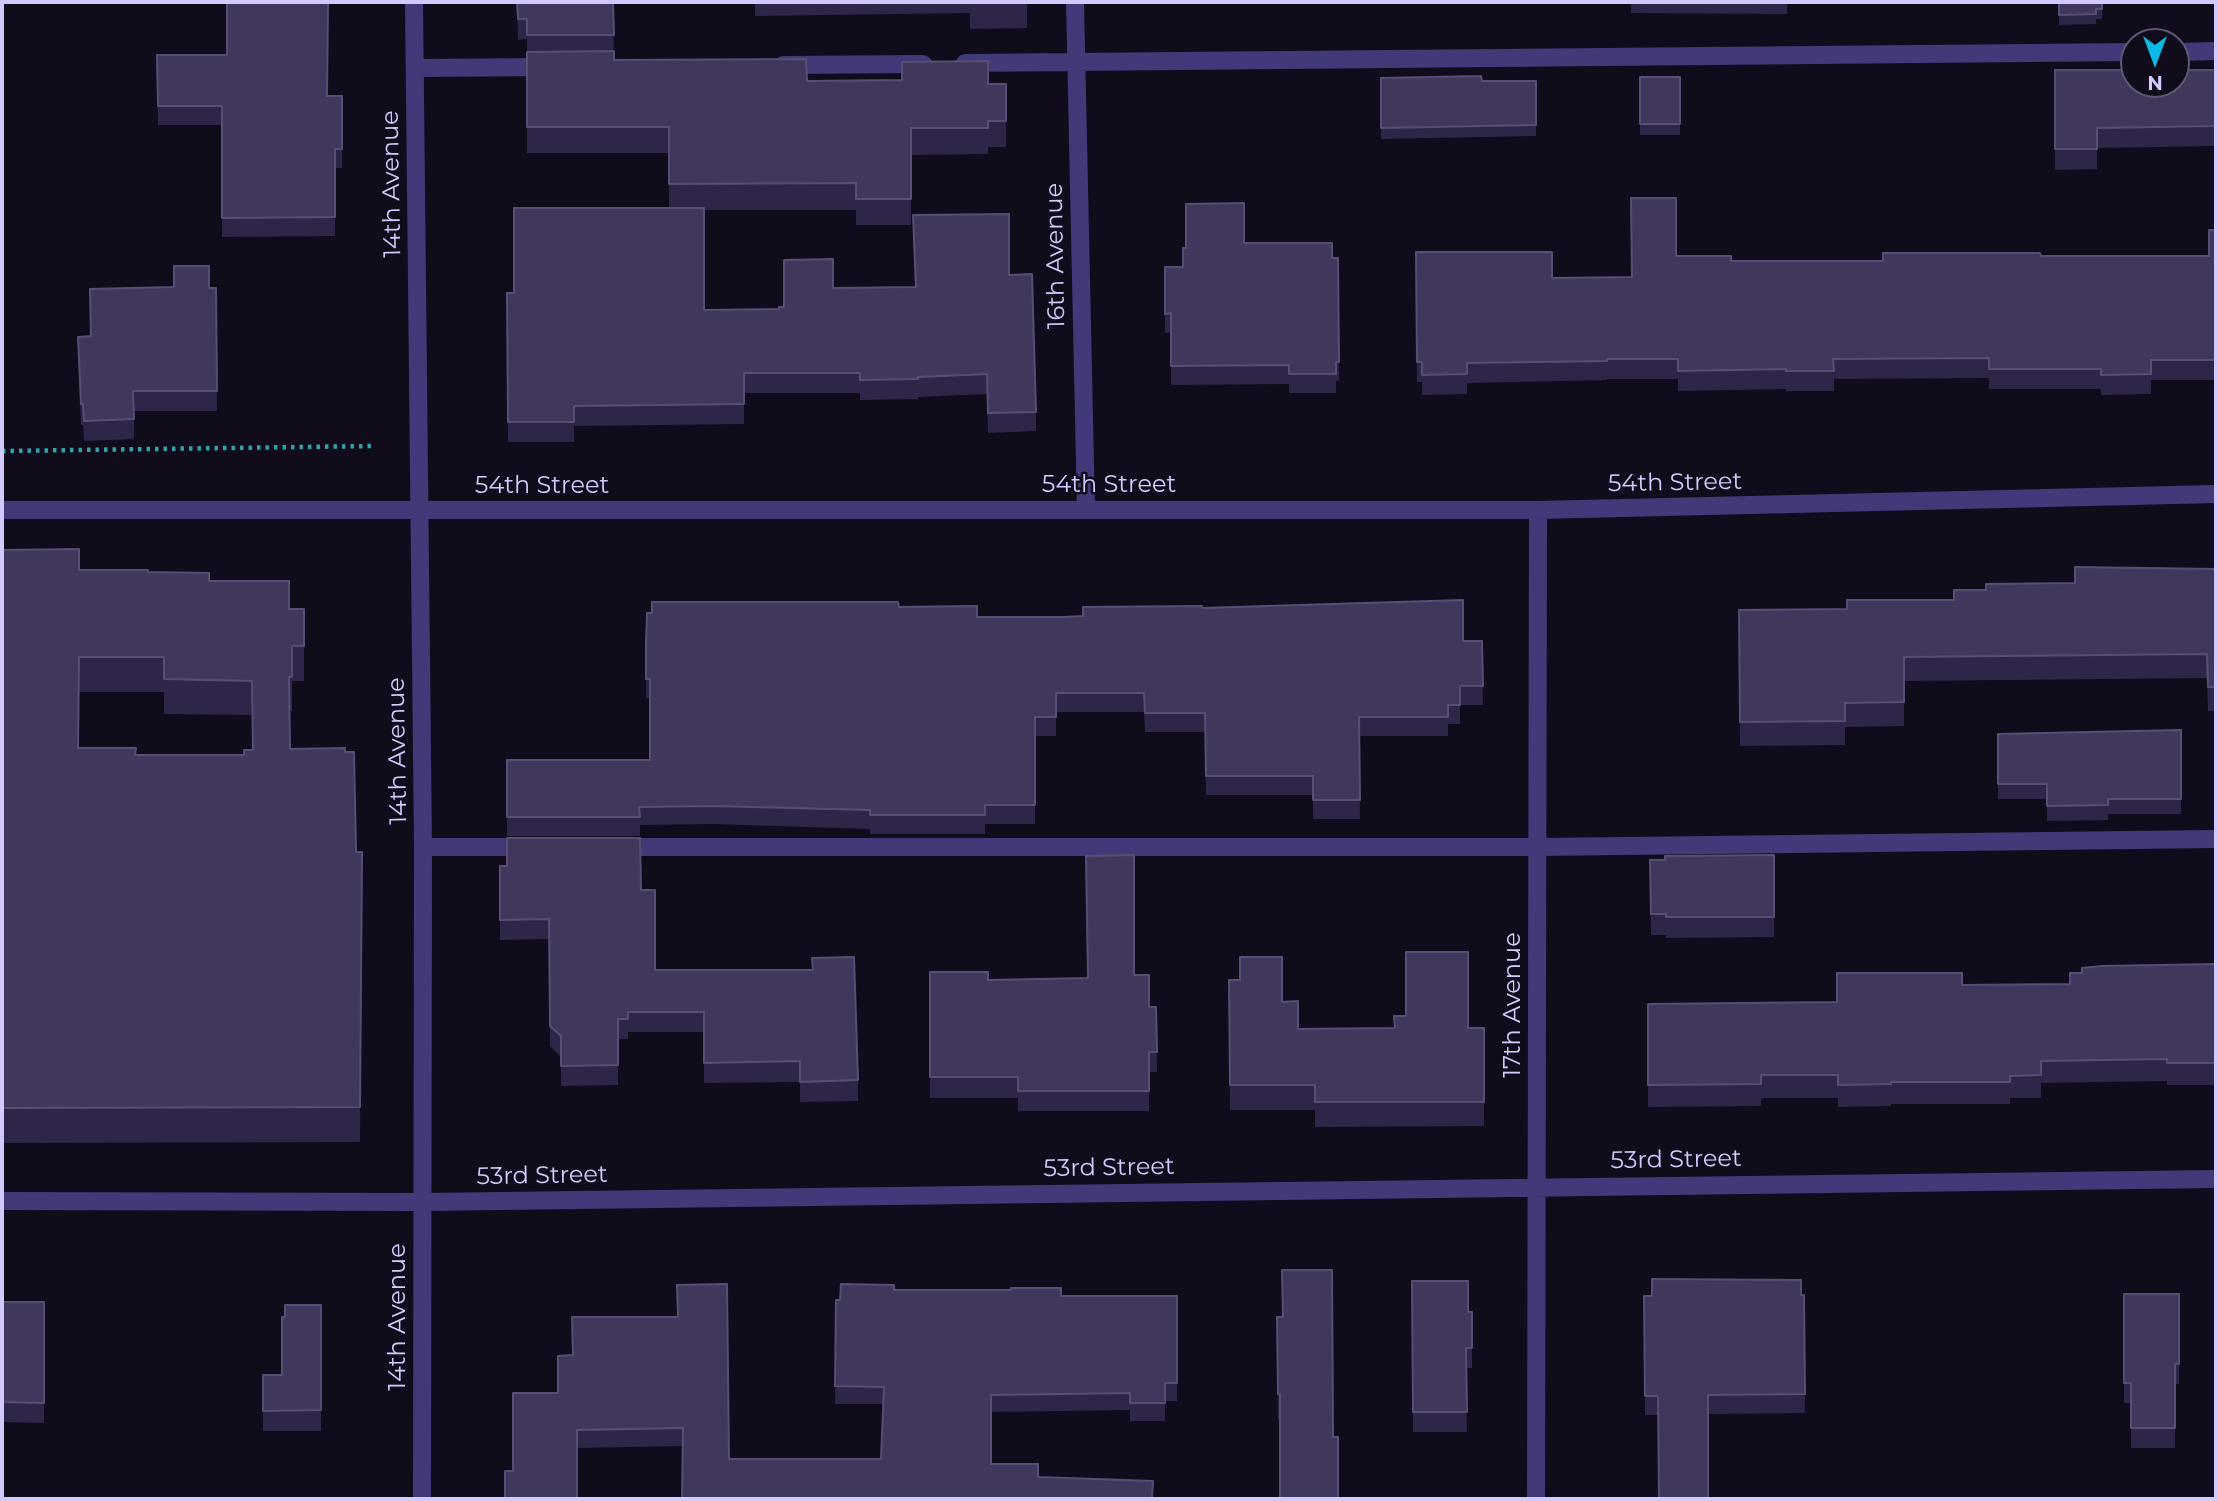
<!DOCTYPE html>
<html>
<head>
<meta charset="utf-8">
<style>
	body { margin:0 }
	#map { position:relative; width:2218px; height:1501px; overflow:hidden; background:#100c1b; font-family:Montserrat,sans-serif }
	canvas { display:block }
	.frame { position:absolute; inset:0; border:4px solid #d4c9fc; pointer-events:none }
	.north { position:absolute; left:2120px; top:28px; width:70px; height:70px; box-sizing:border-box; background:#100c1b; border:2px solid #5e5875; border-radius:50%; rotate:180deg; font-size:19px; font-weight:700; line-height:28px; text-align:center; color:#d4c9fc }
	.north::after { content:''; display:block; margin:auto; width:24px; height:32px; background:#0cbae5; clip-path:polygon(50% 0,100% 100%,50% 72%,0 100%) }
</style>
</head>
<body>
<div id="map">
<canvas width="2218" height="1501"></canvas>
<div class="frame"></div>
<div class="north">N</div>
</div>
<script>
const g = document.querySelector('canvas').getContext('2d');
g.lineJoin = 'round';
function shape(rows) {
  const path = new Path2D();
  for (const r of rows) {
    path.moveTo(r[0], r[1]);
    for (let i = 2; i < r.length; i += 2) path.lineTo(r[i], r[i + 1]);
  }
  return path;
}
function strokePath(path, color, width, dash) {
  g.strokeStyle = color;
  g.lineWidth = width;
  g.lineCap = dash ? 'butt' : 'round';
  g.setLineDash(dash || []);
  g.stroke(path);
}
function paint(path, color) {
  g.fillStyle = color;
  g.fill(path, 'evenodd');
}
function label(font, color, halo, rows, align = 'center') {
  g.font = font + ' Montserrat,sans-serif';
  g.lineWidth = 5;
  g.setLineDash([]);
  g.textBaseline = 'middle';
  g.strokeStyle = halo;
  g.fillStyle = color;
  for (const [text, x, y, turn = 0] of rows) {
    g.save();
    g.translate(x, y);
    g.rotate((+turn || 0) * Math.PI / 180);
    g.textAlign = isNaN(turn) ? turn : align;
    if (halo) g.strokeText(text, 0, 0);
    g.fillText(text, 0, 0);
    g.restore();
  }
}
strokePath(shape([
	[2,451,375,446]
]), '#33a2a7', 4.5, [3.5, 5]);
strokePath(shape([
	[414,2,423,847,422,1499],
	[1075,2,1086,510],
	[2176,52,2216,51],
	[965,63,2134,52],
	[783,65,923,64],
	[415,68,549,67],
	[2,510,1538,510,2216,494],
	[423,847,528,847],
	[619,847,1538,847,2216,839],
	[2,1201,423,1202,2216,1179],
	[1536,1499,1538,510]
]), '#423978', 18);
paint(shape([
	[517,2,631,2,613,3,614,60,807,81,988,84,1006,84,1006,147,988,147,988,154,911,155,911,225,856,225,856,210,704,210,704,310,779,309,833,288,915,287,913,215,1009,275,1036,412,1036,431,988,433,987,394,918,397,918,399,860,400,860,393,744,393,744,424,574,426,574,442,508,442,507,293,514,293,669,208,669,153,527,153,527,39,518,40],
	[755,2,1027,2,1027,28,970,29,970,13,755,16],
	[1631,2,1787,2,1787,14,1631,13],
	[2059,2,2102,2,2102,19,2096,19,2096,24,2059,25],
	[157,55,328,96,342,96,342,168,335,168,335,236,222,237,222,125,158,125],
	[2055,70,2216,70,2216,146,2097,148,2097,169,2055,170],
	[1640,77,1680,77,1680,135,1640,135],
	[1381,78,1482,81,1536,81,1536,136,1381,139],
	[2216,230,2216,380,2151,380,2151,394,2101,395,2101,389,1989,389,1989,378,1834,379,1834,391,1786,391,1786,389,1678,391,1678,379,1607,379,1607,380,1467,383,1467,394,1422,395,1422,382,1417,382,1416,252,1552,278,1632,277,1676,256,1731,261,1883,261,2041,256,2209,256],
	[1244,243,1332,258,1338,258,1339,381,1336,381,1336,393,1289,393,1289,384,1171,385,1171,332,1165,333,1165,267,1183,267,1186,248],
	[209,288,216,288,217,411,134,411,134,439,84,441,83,425,81,425,78,337,91,336],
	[2,550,79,570,148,572,209,581,289,609,304,609,304,681,292,681,292,711,289,711,290,749,356,852,362,852,360,1142,2,1143],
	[79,692,164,692,164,714,252,715,252,750,244,755,136,755,78,748],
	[2216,569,2216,711,2208,711,2207,678,1904,681,1904,726,1845,727,1845,745,1740,746,1739,610,1847,609,1954,600,1986,590,2075,583],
	[899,607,977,617,1063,617,1202,608,1463,641,1482,641,1483,705,1460,705,1460,724,1448,724,1448,736,1359,736,1360,819,1313,819,1313,795,1206,795,1205,732,1145,732,1144,712,1056,712,1056,736,1035,736,1035,824,985,824,985,834,870,834,870,829,714,824,640,825,640,836,507,836,507,760,650,760,650,698,646,698,646,644],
	[2181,730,2181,814,2108,814,2108,820,2047,821,2047,799,1998,799,1998,734],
	[1774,855,1774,937,1666,938,1666,935,1651,935,1650,860],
	[500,866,641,890,655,970,858,1080,858,1101,800,1102,800,1082,704,1083,704,1032,628,1032,628,1039,618,1039,618,1085,561,1086,561,1057,550,1046,549,939,500,940],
	[1240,957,1282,1002,1298,1029,1394,1028,1394,1016,1468,1028,1484,1028,1484,1126,1315,1127,1315,1110,1230,1110,1229,980,1240,980],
	[2216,964,2216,1085,2167,1085,2167,1081,2041,1083,2041,1098,2010,1098,2010,1104,1891,1104,1891,1106,1838,1107,1838,1098,1761,1098,1761,1106,1648,1107,1648,1004,1837,1002,1962,985,2070,984,2082,973],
	[930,972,988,980,1087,978,1134,975,1149,1007,1156,1007,1157,1072,1149,1072,1149,1111,1018,1111,1018,1098,930,1098],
	[1412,1281,1468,1312,1472,1312,1472,1368,1466,1368,1467,1432,1413,1432],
	[894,1290,1061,1296,1177,1296,1177,1401,1165,1401,1165,1421,1130,1421,1130,1410,991,1412,991,1464,682,1499,683,1446,577,1448,513,1471,558,1393,572,1355,729,1459,881,1459,883,1404,835,1404,836,1300],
	[2124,1294,2179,1294,2179,1384,2175,1384,2175,1448,2131,1448,2131,1403,2124,1403],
	[1804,1295,1805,1413,1708,1414,1708,1499,1659,1499,1658,1415,1645,1415,1644,1296],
	[2,1302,44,1302,44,1423,2,1422],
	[321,1305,321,1431,263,1431,263,1375,282,1375,285,1317],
	[1277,1317,1333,1437,1338,1499,1280,1419,1278,1419]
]), '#2f2549');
const building = shape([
	[227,2,328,2,327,96,342,96,342,149,335,149,335,217,222,218,222,106,158,106,157,55,227,55,227,2],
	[517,2,613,2,614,35,527,35,527,19,518,19,517,2],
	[2059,2,2102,2,2102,9,2096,9,2096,14,2059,15,2059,2],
	[614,51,614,60,806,59,807,81,902,80,902,62,988,61,988,84,1006,84,1006,121,988,121,988,128,911,128,911,199,856,199,856,183,669,184,669,127,527,127,527,52,614,51],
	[2055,70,2134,70,2134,84,2176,84,2176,70,2216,70,2216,126,2097,128,2097,149,2055,149,2055,70],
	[1481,76,1482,81,1536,81,1536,125,1381,128,1381,78,1481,76],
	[1640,77,1680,77,1680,124,1640,124,1640,77],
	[1631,198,1676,198,1676,256,1731,256,1731,261,1883,261,1883,253,2040,253,2041,256,2209,256,2209,230,2216,230,2216,360,2151,360,2151,374,2101,375,2101,369,1989,369,1989,358,1833,359,1834,371,1786,371,1786,369,1678,371,1678,359,1607,359,1607,361,1467,363,1467,374,1422,375,1422,362,1417,362,1416,252,1552,252,1552,278,1632,277,1631,198],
	[1244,203,1244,243,1332,243,1332,258,1338,258,1339,362,1336,362,1336,374,1289,374,1289,365,1171,366,1171,313,1165,314,1165,267,1183,267,1183,248,1186,248,1186,204,1244,203],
	[514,208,704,208,704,310,779,309,779,307,784,307,784,260,833,259,833,288,916,287,913,215,1009,214,1009,275,1032,274,1036,412,988,413,987,374,918,377,918,379,860,380,860,373,744,373,744,404,574,406,574,422,508,422,507,293,514,293,514,208],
	[174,266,209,266,209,288,216,288,217,391,133,391,134,419,84,421,83,404,81,404,78,337,91,336,90,289,174,287,174,266],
	[79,549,79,570,148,570,148,572,209,573,209,581,289,581,289,609,304,609,304,646,292,646,292,677,289,677,290,749,345,748,345,752,354,752,356,852,362,852,360,1107,2,1108,2,550,79,549],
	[79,657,164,657,164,679,252,681,253,750,244,750,244,755,135,755,136,748,78,748,79,657],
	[2075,567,2216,569,2216,687,2208,687,2207,654,1904,657,1904,702,1845,703,1845,721,1740,722,1739,610,1847,609,1847,600,1954,600,1954,590,1986,590,1986,584,2075,583,2075,567],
	[1463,600,1463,641,1482,641,1483,686,1460,686,1460,705,1448,705,1448,717,1359,717,1360,800,1313,800,1313,776,1206,776,1205,713,1145,713,1144,693,1056,693,1056,717,1035,717,1035,805,985,805,985,815,870,815,870,810,714,806,639,807,640,817,507,817,507,760,650,760,650,679,646,679,646,644,647,613,652,613,652,602,898,602,899,607,977,606,977,617,1063,617,1083,616,1083,607,1202,606,1202,608,1463,600],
	[2181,730,2181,799,2108,799,2108,805,2047,806,2047,784,1998,784,1998,734,2181,730],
	[507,838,640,838,641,890,655,890,655,970,813,970,812,958,854,957,858,1080,800,1082,800,1061,704,1063,704,1012,628,1012,628,1019,618,1019,618,1065,561,1066,561,1036,550,1026,549,919,500,920,500,866,507,866,507,838],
	[1134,855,1134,975,1149,975,1149,1007,1156,1007,1157,1052,1149,1052,1149,1091,1018,1091,1018,1077,930,1077,930,972,988,972,988,980,1088,978,1086,856,1134,855],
	[1774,855,1774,917,1666,917,1666,914,1651,914,1650,860,1665,860,1665,856,1774,855],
	[1406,952,1468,952,1468,1028,1484,1028,1484,1102,1315,1102,1315,1085,1230,1085,1229,980,1240,980,1240,957,1282,957,1282,1002,1298,1001,1298,1029,1395,1028,1394,1016,1406,1016,1406,952],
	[2216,964,2216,1063,2167,1063,2167,1059,2041,1061,2041,1075,2010,1076,2010,1082,1891,1082,1891,1084,1838,1085,1838,1075,1761,1075,1761,1084,1648,1085,1648,1004,1837,1002,1837,973,1962,973,1962,985,2070,984,2070,973,2082,973,2082,968,2102,966,2216,964],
	[1282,1270,1332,1270,1333,1437,1338,1437,1338,1499,1280,1499,1280,1394,1278,1394,1277,1317,1283,1317,1282,1270],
	[1652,1279,1801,1280,1801,1295,1804,1295,1805,1394,1708,1395,1708,1498,1659,1498,1658,1396,1645,1396,1644,1296,1652,1296,1652,1279],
	[1412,1281,1468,1281,1468,1312,1472,1312,1472,1348,1466,1348,1467,1412,1413,1412,1412,1281],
	[727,1284,729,1459,881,1459,884,1387,835,1386,836,1300,840,1300,841,1284,894,1285,894,1290,1011,1290,1011,1288,1061,1288,1061,1296,1177,1296,1177,1383,1165,1383,1165,1403,1130,1403,1130,1393,991,1395,991,1464,1038,1464,1038,1477,1153,1481,1152,1499,682,1499,683,1428,577,1430,577,1499,505,1499,505,1471,513,1471,513,1393,558,1393,558,1356,573,1355,572,1317,678,1317,677,1285,727,1284],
	[2124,1294,2179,1294,2179,1364,2175,1364,2175,1428,2131,1428,2131,1383,2124,1383,2124,1294],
	[2,1302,44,1302,44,1403,2,1402,2,1302],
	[285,1305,321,1305,321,1410,263,1411,263,1375,282,1375,282,1317,285,1317,285,1305]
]);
paint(building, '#41375c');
strokePath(building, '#584e75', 2);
label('24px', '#d4c9fc', '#100c1b', [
	["14th Avenue",392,184,-91],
	["16th Avenue",1056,256,-91],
	["54th Street",1675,483,-1],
	["54th Street",1109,485],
	["54th Street",542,486],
	["14th Avenue",398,751,-91],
	["17th Avenue",1513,1005,-90],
	["53rd Street",1676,1160,-1],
	["53rd Street",1109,1168,-1],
	["53rd Street",542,1176,-1],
	["14th Avenue",398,1317,-90]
]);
</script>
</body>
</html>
